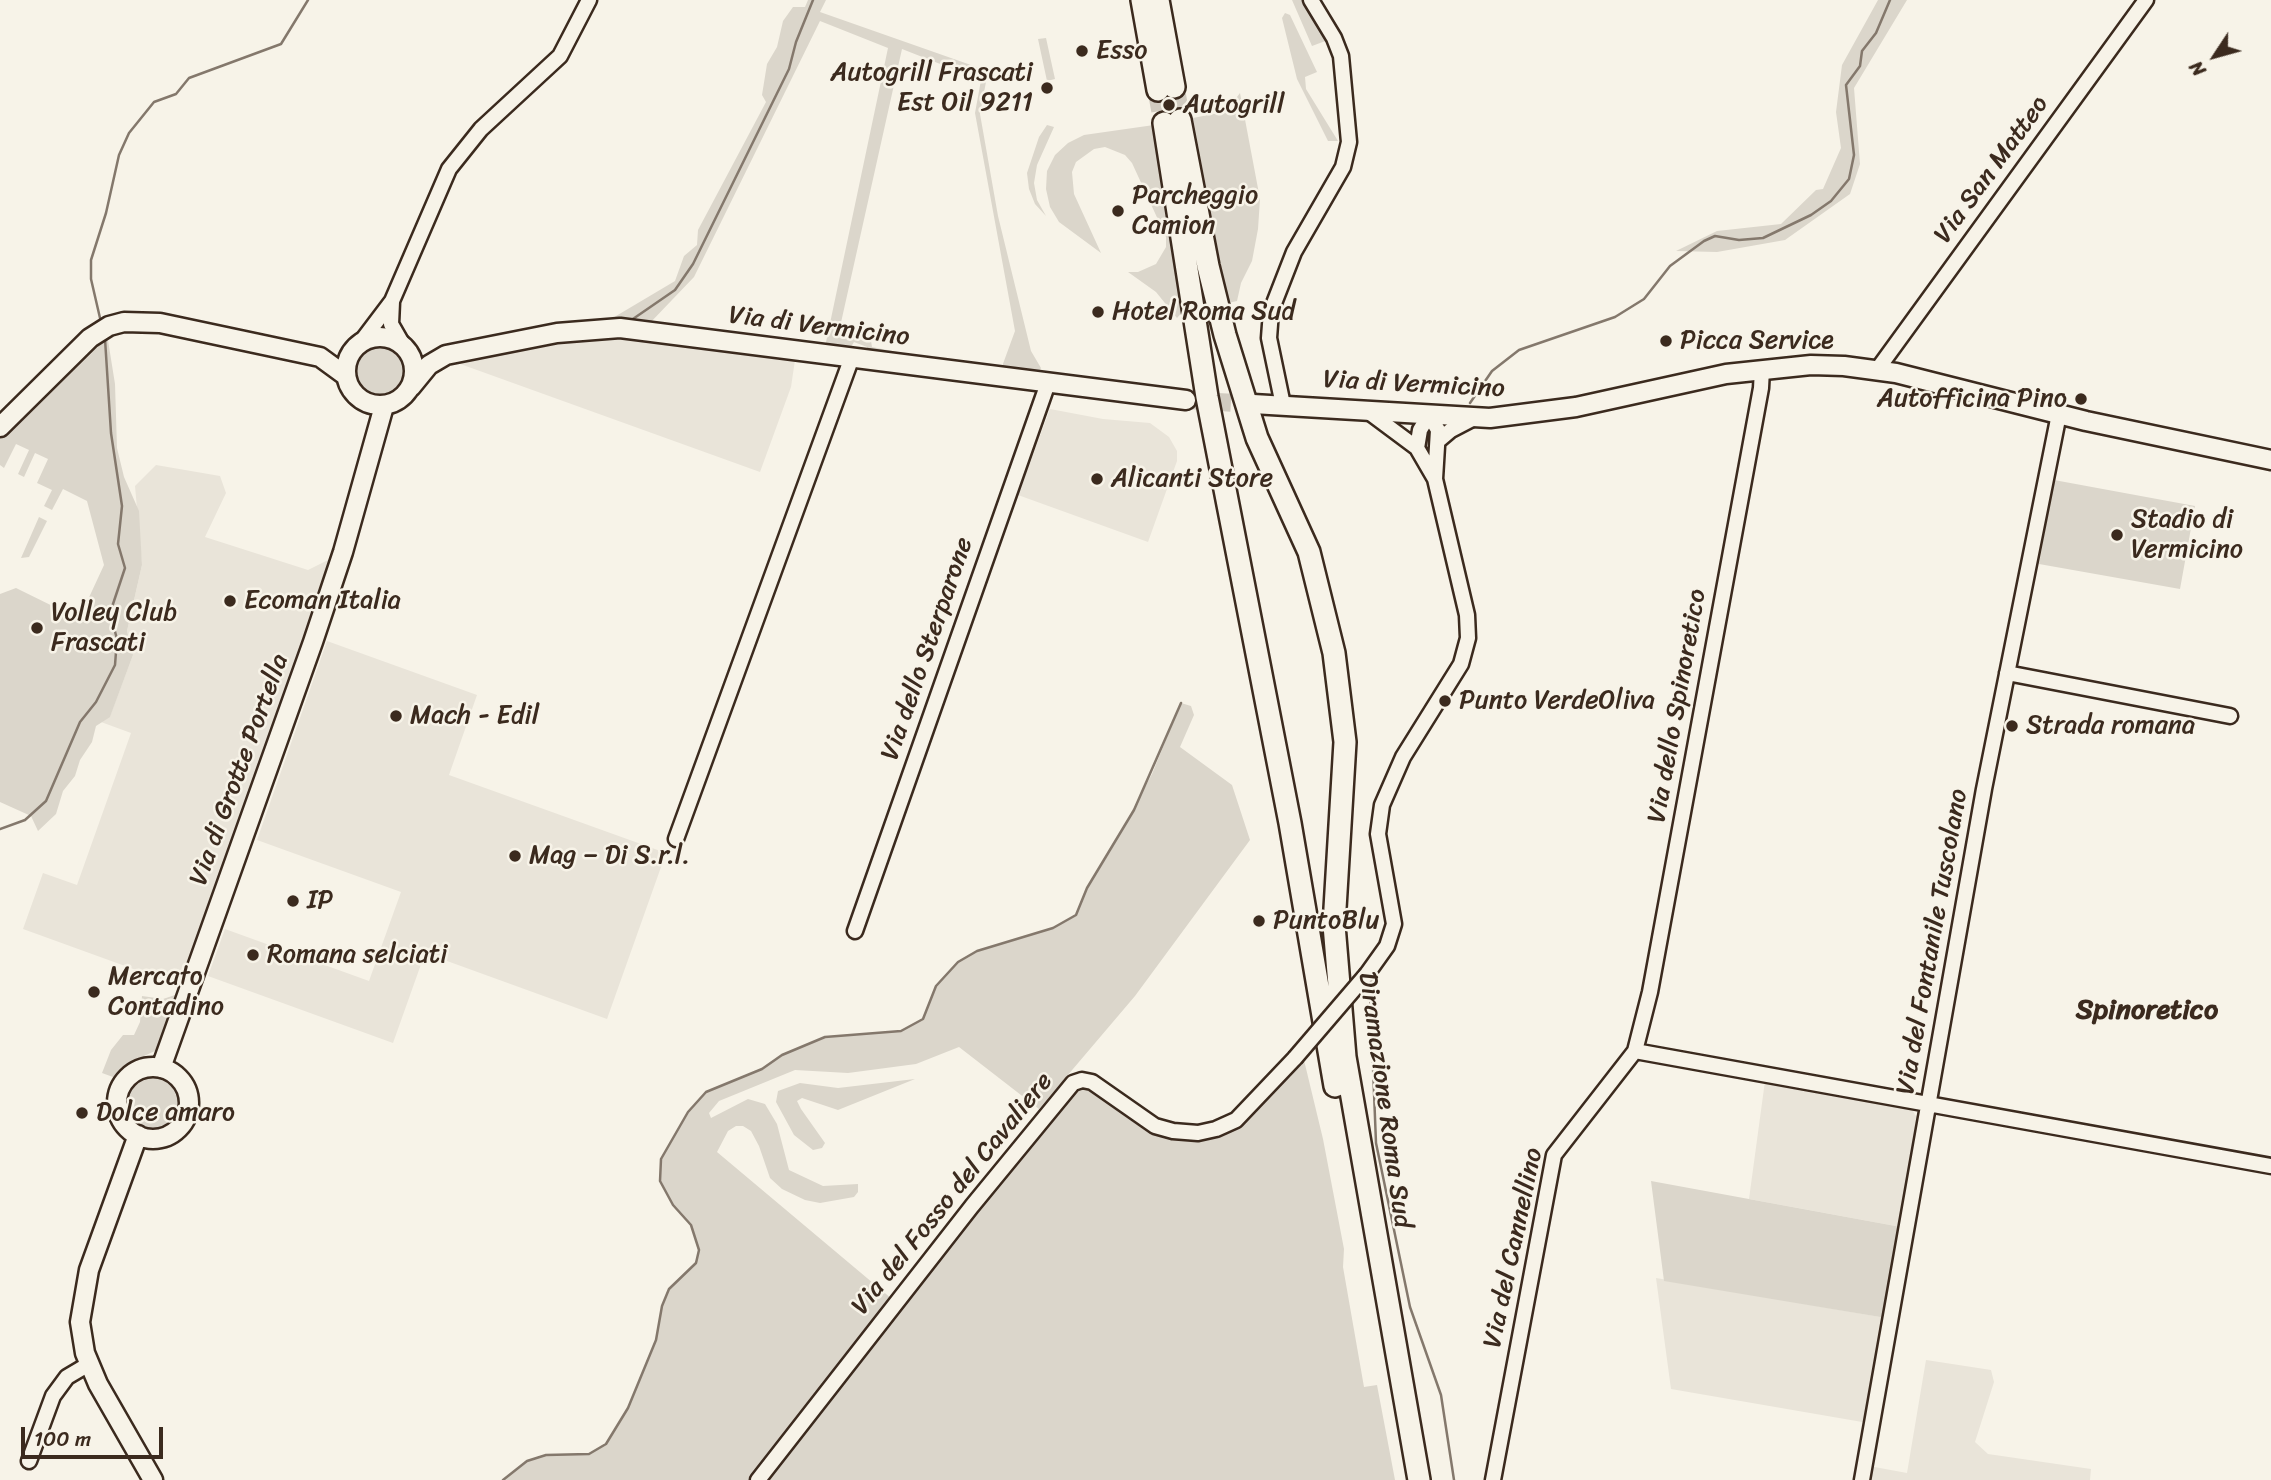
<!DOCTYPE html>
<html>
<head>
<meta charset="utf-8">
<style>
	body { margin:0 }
	#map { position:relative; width:2271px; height:1480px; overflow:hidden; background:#f7f3e8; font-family:Sriracha,sans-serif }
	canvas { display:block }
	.north { position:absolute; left:2180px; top:21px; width:70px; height:70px; -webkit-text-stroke:5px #f7f3e8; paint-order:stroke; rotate:234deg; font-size:19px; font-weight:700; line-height:28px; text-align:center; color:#3b2a1e }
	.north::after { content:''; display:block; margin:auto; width:24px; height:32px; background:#3b2a1e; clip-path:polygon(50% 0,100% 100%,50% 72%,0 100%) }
	.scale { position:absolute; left:21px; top:1427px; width:142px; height:32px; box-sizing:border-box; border:4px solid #3b2a1e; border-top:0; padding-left:9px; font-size:21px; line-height:24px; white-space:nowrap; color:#3b2a1e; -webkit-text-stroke:5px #f7f3e8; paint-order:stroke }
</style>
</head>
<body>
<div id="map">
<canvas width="2271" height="1480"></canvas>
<div class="north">N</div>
<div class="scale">100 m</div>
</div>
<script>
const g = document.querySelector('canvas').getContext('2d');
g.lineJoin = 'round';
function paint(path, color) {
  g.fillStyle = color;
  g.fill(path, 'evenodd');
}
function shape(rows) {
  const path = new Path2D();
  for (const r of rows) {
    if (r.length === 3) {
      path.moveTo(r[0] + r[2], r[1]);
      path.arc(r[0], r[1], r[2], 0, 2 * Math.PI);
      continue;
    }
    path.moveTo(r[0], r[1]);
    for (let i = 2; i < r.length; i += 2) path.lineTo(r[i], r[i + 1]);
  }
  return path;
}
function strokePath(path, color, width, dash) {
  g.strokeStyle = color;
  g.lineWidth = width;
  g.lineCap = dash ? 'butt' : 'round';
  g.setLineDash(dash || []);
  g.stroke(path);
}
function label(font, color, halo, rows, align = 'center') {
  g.font = font + ' Sriracha,sans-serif';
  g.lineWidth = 5;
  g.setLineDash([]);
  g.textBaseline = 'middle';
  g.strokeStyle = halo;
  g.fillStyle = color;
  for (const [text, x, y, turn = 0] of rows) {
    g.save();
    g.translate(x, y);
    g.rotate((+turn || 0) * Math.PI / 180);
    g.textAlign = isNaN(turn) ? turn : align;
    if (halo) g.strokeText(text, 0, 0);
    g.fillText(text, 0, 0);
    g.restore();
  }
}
paint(shape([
	[613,334,795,360,791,387,760,472,452,361,563,338],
	[1050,409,1103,419,1150,423,1169,437,1177,451,1177,461,1148,542,1018,495],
	[156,465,220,476,226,493,205,537,308,570,336,556,183,987,23,929,43,873,77,885,131,733,101,722,110,716,133,655,127,631,142,565,135,486],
	[327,641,477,695,449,775,666,853,607,1019,425,953,393,1043,208,976,225,929,369,981,401,892,257,840],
	[1765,1081,1911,1106,1915,1115,1922,1120,1901,1227,1749,1199],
	[1656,1278,1886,1318,1868,1423,1671,1389],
	[1926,1360,1991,1370,1994,1382,1975,1442,1988,1454,2091,1469,2090,1480,1862,1480,1869,1466,1907,1473]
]), '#e9e4d9');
paint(shape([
	[808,0,826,0,820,12,988,71,980,114,998,216,1031,351,1041,368,1037,377,1000,372,1015,331,975,113,981,80,902,49,838,336,871,341,872,347,989,370,867,354,867,347,854,342,848,352,825,347,888,48,820,21,694,277,649,324,611,319,675,281,684,256,697,245,698,230,766,102,762,95,767,64,777,47,783,21,793,7,805,7],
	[1292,0,1304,0,1328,40,1312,46],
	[1878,0,1907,0,1854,88,1860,164,1850,194,1785,240,1717,252,1676,251,1717,231,1781,224,1816,190,1823,189,1841,148,1836,112,1842,65],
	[1285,13,1290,15,1317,72,1305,77,1306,89,1338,141,1328,141,1297,79,1282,18],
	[1046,38,1055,79,1047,81,1038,39],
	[1240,93,1260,199,1258,229,1252,261,1241,283,1237,301,1228,303,1193,118,1238,109,1237,97],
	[1047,125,1054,127,1037,165,1034,183,1037,200,1046,216,1035,204,1029,189,1027,173,1039,137],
	[1154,125,1184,310,1177,318,1156,292,1128,272,1138,272,1156,264,1166,247,1166,237,1132,163,1125,155,1105,147,1094,149,1076,162,1072,172,1074,194,1101,253,1059,222,1050,207,1046,189,1047,171,1055,155,1068,143,1084,135],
	[107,334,115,384,117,448,124,477,139,511,142,565,127,631,133,655,110,717,96,726,92,742,80,760,75,776,63,791,56,814,38,831,31,816,0,802,0,594,16,588,79,619,104,565,87,501,63,489,52,510,44,506,52,490,37,483,48,459,35,453,24,477,18,474,29,450,16,444,4,468,0,465,0,438,51,383],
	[379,371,28],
	[2054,480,2195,506,2180,589,2039,564],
	[39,517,47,521,29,557,21,558],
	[1181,703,1191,706,1194,715,1180,747,1232,785,1250,840,1135,996,1039,1109,959,1047,916,1064,848,1073,795,1070,719,1101,709,1113,711,1118,748,1099,765,1104,777,1124,789,1170,823,1186,858,1184,858,1192,854,1197,820,1203,805,1200,782,1189,770,1178,759,1146,751,1131,743,1126,736,1126,728,1131,717,1152,892,1299,751,1480,503,1480,527,1461,546,1455,589,1454,606,1444,628,1408,656,1340,662,1306,669,1289,696,1263,699,1250,691,1225,673,1205,660,1181,661,1159,688,1112,706,1092,762,1069,782,1055,825,1037,901,1031,923,1019,936,986,958,962,977,951,1053,928,1076,915,1087,888,1110,852,1152,774],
	[175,995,179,995,157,1050,129,1063,113,1077,102,1073,111,1050,123,1035,134,1035,140,1022,142,996,163,999],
	[1303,1056,1323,1139,1344,1249,1343,1267,1364,1387,1377,1385,1395,1480,763,1480,1072,1092,1084,1085,1156,1133,1244,1121],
	[152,1104,28],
	[915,1079,838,1110,802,1098,797,1101,801,1109,825,1143,822,1148,813,1150,794,1135,776,1102,778,1091,800,1083,838,1088],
	[1651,1181,1901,1227,1886,1318,1664,1281]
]), '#dbd6cb');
strokePath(shape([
	[100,318,91,279,91,260,106,213,119,155,129,133,154,102,176,94,189,78,281,44,308,0],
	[630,321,675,290,693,264,789,69,796,42,813,0],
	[1470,403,1492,371,1519,350,1615,317,1644,299,1670,266,1704,241,1715,236,1739,240,1763,238,1811,215,1831,201,1849,179,1854,155,1846,85,1860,66,1862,51,1876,33,1890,0],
	[0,829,25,820,46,801,80,722,96,702,115,665,117,639,110,613,125,568,118,544,122,506,111,433,105,339],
	[1370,991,1376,1143,1410,1307,1441,1395,1454,1480],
	[503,1480,527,1461,546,1455,589,1454,606,1444,628,1408,656,1340,662,1306,669,1289,696,1263,699,1250,691,1225,673,1205,660,1181,661,1159,688,1112,706,1092,762,1069,782,1055,825,1037,901,1031,923,1019,936,986,958,962,977,951,1053,928,1076,915,1087,888,1134,810,1181,703]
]), '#84786c', 2.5);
strokePath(shape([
	[1186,400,1253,404]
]), '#d1cbc0', 18, [18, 9]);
strokePath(shape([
	[1174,87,1180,120],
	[1158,90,1164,123]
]), '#d1cbc0', 21, [21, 10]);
const minor = shape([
	[392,302,391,324,403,345],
	[361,342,392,301,449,169,481,129,560,56,589,0],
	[1877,370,2146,0],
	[1283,405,1269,338,1271,311,1294,252,1343,167,1349,142,1341,56,1334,38,1311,0],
	[1366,410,1417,448],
	[1438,441,1451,430,1474,418],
	[2007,673,2230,716],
	[676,839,852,357],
	[855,931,1048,383],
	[1367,974,1387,946,1394,924,1378,834,1382,805,1403,757,1461,664,1468,638,1467,615,1435,479,1438,430,1429,415,1420,430,1417,448,1435,479],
	[1635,1051,2271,1166],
	[29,1461,53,1396,67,1377,89,1364],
	[758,1480,972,1206,1073,1083,1082,1080,1092,1082,1155,1126,1173,1131,1198,1133,1216,1129,1236,1120,1295,1058],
	[1493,1480,1554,1155,1635,1051,1650,992,1761,388,1762,369],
	[1862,1480,1984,789,2059,414]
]);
const major = shape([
	[380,371,34],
	[411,387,429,365,446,355,557,333,620,328,1186,400],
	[1253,404,1490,418,1576,407,1726,374,1811,365,1844,366,1896,373,2086,421,2271,460],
	[0,427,90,338,109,326,124,322,160,323,320,357,346,376],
	[153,1103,36],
	[161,1068,313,642,343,552,384,406],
	[138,1135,89,1270,80,1322,85,1353,98,1384,153,1480]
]);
const highway = shape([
	[1142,0,1158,90],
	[1158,0,1174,87],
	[1180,120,1208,266,1225,335,1257,438,1309,552,1334,653,1345,742,1334,925,1345,1057,1419,1480],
	[1164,123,1207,397,1290,823,1335,1086]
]);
strokePath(minor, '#3b2a1e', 19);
strokePath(major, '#3b2a1e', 23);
strokePath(highway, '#3b2a1e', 26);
strokePath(minor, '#f7f3e8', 14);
strokePath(major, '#f7f3e8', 18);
strokePath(highway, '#f7f3e8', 21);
const minorBridge = shape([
	[1295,1058,1367,974]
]);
strokePath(minorBridge, '#3b2a1e', 19, []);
strokePath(minorBridge, '#f7f3e8', 14);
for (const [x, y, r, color] of [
	[1082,51,7,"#3b2a1e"],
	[1047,88,7,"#3b2a1e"],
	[1169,105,7,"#3b2a1e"],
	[1118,211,7,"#3b2a1e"],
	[1098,312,7,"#3b2a1e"],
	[1666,341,7,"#3b2a1e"],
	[2081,399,7,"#3b2a1e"],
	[1097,479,7,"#3b2a1e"],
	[2117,535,7,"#3b2a1e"],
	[230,601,7,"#3b2a1e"],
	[37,628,7,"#3b2a1e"],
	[1445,701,7,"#3b2a1e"],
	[396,716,7,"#3b2a1e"],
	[2012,726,7,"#3b2a1e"],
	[515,856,7,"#3b2a1e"],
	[293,901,7,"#3b2a1e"],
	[1259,921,7,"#3b2a1e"],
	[253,955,7,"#3b2a1e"],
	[94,992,7,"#3b2a1e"],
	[82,1113,7,"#3b2a1e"]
]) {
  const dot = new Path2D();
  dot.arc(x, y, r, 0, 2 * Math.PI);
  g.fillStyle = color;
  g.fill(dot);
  strokePath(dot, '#f7f3e8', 2.5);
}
label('26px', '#3b2a1e', '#f7f3e8', [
	["Esso",1096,51],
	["Autogrill Frascati",1033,73,"right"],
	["Est Oil 9211",1033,103,"right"],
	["Autogrill",1183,105],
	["Parcheggio",1132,196],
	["Camion",1132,226],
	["Hotel Roma Sud",1112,312],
	["Picca Service",1680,341],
	["Autofficina Pino",2067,399,"right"],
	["Alicanti Store",1111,479],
	["Stadio di",2131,520],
	["Vermicino",2131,550],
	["Ecoman Italia",244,601],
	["Volley Club",51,613],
	["Frascati",51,643],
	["Punto VerdeOliva",1459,701],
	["Mach - Edil",410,716],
	["Strada romana",2026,726],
	["Mag – Di S.r.l.",529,856],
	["IP",307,901],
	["PuntoBlu",1273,921],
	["Romana selciati",267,955],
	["Mercato",108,977],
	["Contadino",108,1007],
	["Dolce amaro",96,1113]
], 'left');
label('26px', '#3b2a1e', '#f7f3e8', [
	["Via San Matteo",1992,170,-54],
	["Via di Vermicino",819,327,7],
	["Via di Vermicino",1414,385,3],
	["Via dello Sterparone",928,649,-71],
	["Via dello Spinoretico",1678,706,-80],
	["Via di Grotte Portella",240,770,-70],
	["Via del Fontanile Tuscolano",1933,942,-80],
	["Diramazione Roma Sud",1384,1100,82],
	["Via del Fosso del Cavaliere",953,1194,-51],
	["Via del Cannellino",1514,1248,-78]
]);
label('bold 28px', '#3b2a1e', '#f7f3e8', [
	["Spinoretico",2147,1011]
]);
</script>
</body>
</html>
